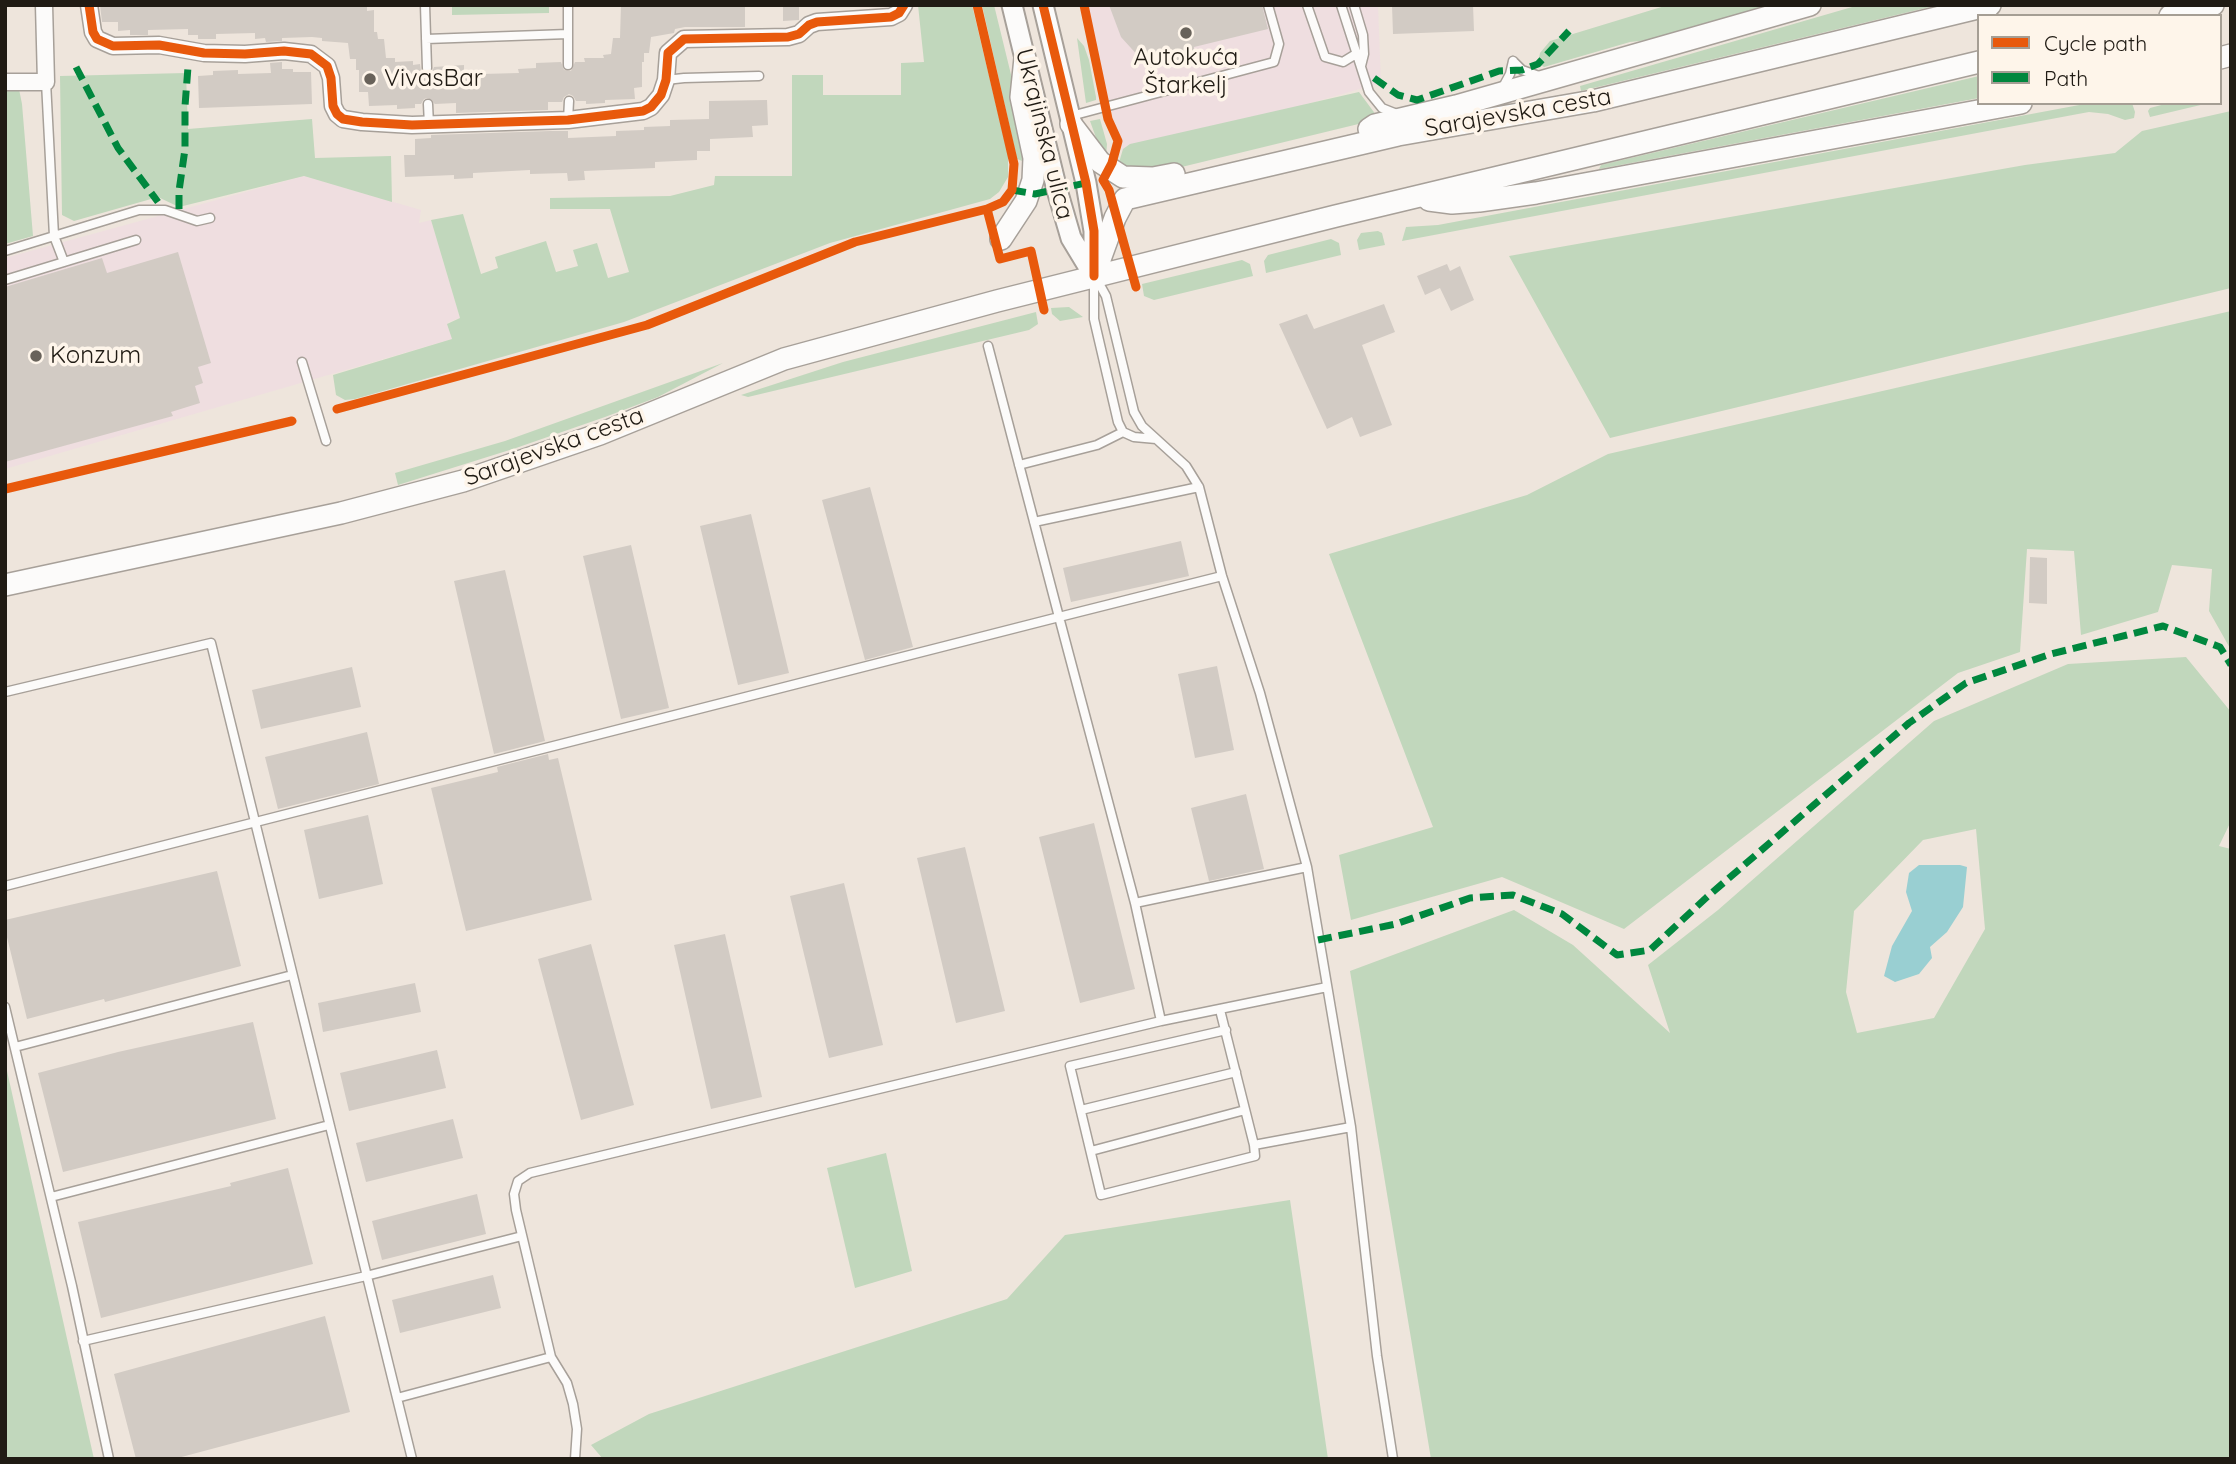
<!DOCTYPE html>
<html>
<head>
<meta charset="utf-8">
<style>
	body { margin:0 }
	#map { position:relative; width:2236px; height:1464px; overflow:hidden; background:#eee5dc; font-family:Quicksand,sans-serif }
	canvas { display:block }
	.frame { position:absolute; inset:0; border:7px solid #201b14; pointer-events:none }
	.legend { position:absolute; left:1977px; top:14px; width:245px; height:91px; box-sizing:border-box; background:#fef5ea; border:2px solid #a59e94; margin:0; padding:9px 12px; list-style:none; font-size:21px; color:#201b14 }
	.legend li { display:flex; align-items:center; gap:14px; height:35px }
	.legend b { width:35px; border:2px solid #a59e94 }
</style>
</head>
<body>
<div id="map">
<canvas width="2236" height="1464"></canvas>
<div class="frame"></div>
<ul class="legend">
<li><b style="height:9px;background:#e8590c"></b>Cycle path</li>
<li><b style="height:9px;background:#00873e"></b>Path</li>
</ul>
</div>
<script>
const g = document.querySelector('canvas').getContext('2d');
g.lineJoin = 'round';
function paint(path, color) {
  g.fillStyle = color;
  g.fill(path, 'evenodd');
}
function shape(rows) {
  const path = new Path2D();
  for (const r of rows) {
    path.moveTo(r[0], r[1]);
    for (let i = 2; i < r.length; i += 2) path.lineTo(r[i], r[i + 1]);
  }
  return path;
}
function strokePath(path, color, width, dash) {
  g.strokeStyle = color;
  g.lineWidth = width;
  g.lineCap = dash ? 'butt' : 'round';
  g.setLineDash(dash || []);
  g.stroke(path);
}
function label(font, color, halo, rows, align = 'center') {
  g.font = font + ' Quicksand,sans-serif';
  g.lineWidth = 7;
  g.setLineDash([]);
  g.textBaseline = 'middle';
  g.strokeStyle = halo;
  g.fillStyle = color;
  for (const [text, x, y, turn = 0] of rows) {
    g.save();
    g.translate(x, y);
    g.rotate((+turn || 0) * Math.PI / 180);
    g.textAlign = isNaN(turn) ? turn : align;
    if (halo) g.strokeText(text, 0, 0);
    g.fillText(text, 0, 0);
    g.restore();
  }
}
paint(shape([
	[1081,5,1378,5,1381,83,1124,156],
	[304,176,421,210,419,223,431,220,460,318,448,322,452,339,5,469,5,258]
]), '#efdee0');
paint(shape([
	[452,5,549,5,549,13,452,15],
	[918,5,972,5,1008,155,1008,177,999,192,990,199,830,243,624,322,355,399,345,400,336,395,333,375,452,339,447,324,460,318,431,220,463,214,481,274,498,268,495,257,546,241,556,272,578,266,573,250,597,243,608,278,629,272,610,209,550,209,550,198,670,196,714,185,715,176,792,176,792,75,823,75,823,95,901,95,901,63,924,62],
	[982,5,994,5,1027,140,1025,162,1017,159],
	[1668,5,1774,5,1659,39,1630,42,1544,67,1538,63,1540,53,1550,41],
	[1859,5,1938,5,1581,91,1580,86],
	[1077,38,1084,46,1089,60,1096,97,1096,100,1086,103],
	[186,73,188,129,312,119,315,158,391,156,392,202,304,176,179,207,158,197,74,221,62,215,60,76],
	[1979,76,1979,98,1599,169,1601,165],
	[5,88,19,89,22,104,33,236,5,244],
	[1359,92,1379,119,1161,172,1118,166,1123,149,1130,144],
	[2090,103,2132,103,2135,112,2134,118,2125,120,2108,114,2089,112,2078,114,1402,241,1406,227,1438,225],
	[2169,103,2209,103,2150,117,2148,111,2150,108],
	[2231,111,2231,288,1610,438,1509,256,2025,165,2115,153,2142,131],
	[1100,119,1107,144,1106,157,1099,146,1090,121],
	[1378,231,1382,233,1385,245,1359,250,1357,240,1361,233],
	[1331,239,1339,243,1341,255,1266,273,1264,261,1268,255],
	[1242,260,1250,264,1253,276,1154,300,1144,296,1142,284],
	[1069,307,1083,317,1060,321,1052,314,1051,308],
	[2231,311,2231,650,2209,611,2212,569,2172,565,2158,612,2081,635,2074,551,2027,549,2020,652,1958,673,1624,929,1502,877,1351,920,1339,855,1433,827,1329,554,1527,495,1608,454],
	[1036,312,1038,324,1029,330,748,397,741,395,843,362],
	[723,363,658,397,605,417,516,448,398,485,395,473,505,441],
	[2186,657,2231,712,2231,821,2219,846,2231,849,2231,1459,1431,1459,1350,971,1514,910,1573,945,1670,1033,1648,965,1718,910,1934,721,2068,664],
	[1976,829,1985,929,1934,1018,1857,1033,1846,992,1854,911,1923,840],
	[5,1062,94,1459,5,1459],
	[886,1153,912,1271,855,1288,827,1168],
	[1290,1200,1328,1459,603,1459,591,1445,649,1414,1007,1299,1065,1235]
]), '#c1d7bc');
paint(shape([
	[1919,865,1960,865,1967,867,1963,907,1947,932,1930,947,1932,958,1919,974,1895,982,1884,976,1892,946,1912,911,1906,892,1909,873]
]), '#99cfd2');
paint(shape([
	[100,5,367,5,367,11,374,10,374,32,377,32,378,39,384,39,386,58,395,58,395,62,413,61,413,65,420,64,421,71,427,74,432,72,434,67,464,65,464,71,482,70,482,74,519,73,518,69,536,68,536,63,561,62,564,70,571,71,575,62,585,62,584,58,604,58,603,55,611,54,613,38,620,38,621,5,745,5,745,27,685,27,675,29,674,33,651,37,649,53,644,53,644,62,642,62,642,87,634,88,635,99,605,100,605,103,586,104,586,101,576,101,573,96,569,94,564,97,562,102,548,102,548,110,456,113,456,103,435,104,428,98,424,99,421,104,415,104,415,108,397,109,397,105,369,106,368,92,359,92,359,70,356,70,356,59,350,59,348,43,322,41,322,38,312,37,282,38,282,41,266,42,265,38,255,39,255,33,216,34,216,39,198,39,198,35,188,35,188,29,148,30,148,35,130,35,130,30,118,31,118,22,102,22],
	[783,5,799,5,799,20,783,21],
	[1109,5,1262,5,1268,29,1194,47,1195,58,1166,64,1140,58,1121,37],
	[1392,5,1473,5,1474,31,1393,34],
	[282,62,282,69,293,69,293,72,311,72,312,104,199,108,198,76,213,75,213,71,238,70,238,74,271,73,270,63],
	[767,100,768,125,752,126,753,137,710,139,710,151,697,151,697,160,655,162,655,168,584,171,585,180,568,181,567,173,530,174,530,170,473,173,473,178,454,179,454,175,405,177,404,155,415,155,415,139,431,138,431,135,550,131,568,131,568,138,616,136,616,131,644,130,644,127,670,126,670,120,709,119,709,101],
	[178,252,211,363,198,367,203,383,195,386,200,403,171,412,173,416,5,462,5,287,102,258,107,273],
	[1447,264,1450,271,1460,266,1474,300,1451,311,1440,288,1425,295,1417,276],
	[1384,304,1395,332,1362,345,1392,425,1360,437,1352,417,1327,429,1279,324,1307,314,1314,329],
	[870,487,913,647,865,660,822,500],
	[751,514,789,673,738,685,700,526],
	[1181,541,1189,576,1071,602,1063,568],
	[631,545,669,708,621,719,583,556],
	[2030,557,2047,558,2047,604,2029,603],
	[505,570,545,741,494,754,454,581],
	[1217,666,1234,750,1195,758,1178,674],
	[352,667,361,707,261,729,252,690],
	[367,732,379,784,278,809,265,757],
	[548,754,549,760,558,758,592,900,466,931,431,788,498,772,497,767],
	[1246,794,1264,869,1209,881,1191,808],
	[368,815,383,884,319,899,304,830],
	[1094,823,1135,989,1080,1003,1039,837],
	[965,847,1005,1011,956,1023,917,858],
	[217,871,241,966,105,1002,104,999,27,1019,5,929,5,920],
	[844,883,883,1045,829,1058,790,896],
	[725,934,762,1097,711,1109,674,945],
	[591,944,634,1105,581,1120,538,959],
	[415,983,421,1012,323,1032,318,1003],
	[253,1022,276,1119,63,1172,38,1073,118,1052],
	[437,1050,446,1088,349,1111,340,1073],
	[453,1119,463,1158,366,1182,356,1143],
	[288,1168,313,1264,101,1318,78,1222,231,1186,230,1183],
	[477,1194,486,1234,382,1260,372,1221],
	[493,1275,501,1308,400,1333,392,1300],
	[325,1316,350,1412,174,1459,136,1459,114,1374]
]), '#d2cbc4');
const service = shape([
	[425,5,427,68],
	[1307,5,1325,57,1343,62,1356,54],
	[1341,5,1369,92,1382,108,1397,114],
	[1354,5,1363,35,1364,54,1361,66],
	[568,34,568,65],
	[426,39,568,34,568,5],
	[1513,61,1522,70,1539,76],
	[666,80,684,78,759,76],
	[46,82,54,236,64,262],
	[1503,87,1510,74,1513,61],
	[428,104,429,125],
	[1071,116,1274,62,1279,44,1268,5],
	[568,120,569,101],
	[5,251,139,210,165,210,197,221,210,218],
	[1094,277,1094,319,1118,422,1123,432,1134,437,1156,439],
	[1096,278,1106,296,1134,412,1142,426,1186,466,1199,487,1222,576,1260,693,1307,867,1351,1127,1377,1356,1393,1459],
	[5,280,136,240],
	[302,362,326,441],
	[1019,465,1097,445,1123,432],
	[1034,522,1199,487],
	[5,692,211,643,412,1459],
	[5,886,1059,617,988,346],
	[1135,903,1307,867],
	[5,1007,72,1286,109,1459],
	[1220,1010,1254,1145,1351,1127],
	[1161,1021,1135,903,1059,617,1222,576],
	[1226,1030,1070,1066,1101,1195,1255,1156,1254,1145],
	[15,1047,292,975],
	[1081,1110,1236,1072],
	[1091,1151,1245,1110],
	[51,1197,329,1125],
	[83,1341,366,1276,522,1236],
	[397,1398,551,1357],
	[575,1459,577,1429,573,1404,567,1383,551,1357,516,1210,514,1194,518,1181,530,1173,1161,1021,1327,987]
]);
const minor = shape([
	[89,5,93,32,97,39,113,46,159,45,204,53,245,54,284,51,311,54,327,66,331,78,333,106,337,114,343,119,362,122,412,125,568,120,643,111,651,107,661,95,666,80,668,53,684,39,788,37,799,34,809,25,817,22,891,17,899,13,904,5],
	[5,82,46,82,44,5]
]);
const tertiary = shape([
	[1012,5,1057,190,1071,238,1094,276],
	[1043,5,1086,183,1094,231,1094,271]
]);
const secondary = shape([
	[2170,16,2213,5],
	[2220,58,2231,55],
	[1071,124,1100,162,1123,177,1153,178,1174,174],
	[1369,129,1375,125,1456,106,1810,5],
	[1429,200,1452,203,1479,201,1536,193,2021,103],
	[1001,239,1026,201,1033,180,1034,158,1021,97,1025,58],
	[1094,276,1115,218,1125,199,1398,135,1593,101,1990,5],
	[5,585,341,513,463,481,600,434,784,359,997,301,1336,216,1979,62]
]);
strokePath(service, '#a7a099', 11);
strokePath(minor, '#a7a099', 19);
strokePath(tertiary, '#a7a099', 23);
strokePath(secondary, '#a7a099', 24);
strokePath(service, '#fcfbfa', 8);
strokePath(minor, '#fcfbfa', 16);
strokePath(tertiary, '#fcfbfa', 19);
strokePath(secondary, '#fcfbfa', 21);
strokePath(shape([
	[76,67,118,148,158,202],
	[1374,78,1398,95,1417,100,1499,71,1522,70,1538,64,1569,31],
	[1012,190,1035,194,1090,182],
	[179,209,179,191,185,149,185,106,188,67],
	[1318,940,1396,924,1470,898,1513,895,1562,914,1617,955,1650,950,1707,897,1909,723,1966,683,2051,654,2163,626,2220,647,2231,665]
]), '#00873e', 7, [14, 7]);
strokePath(shape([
	[89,5,93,32,97,39,113,46,159,45,204,53,245,54,284,51,311,54,327,66,331,78,333,106,337,114,343,119,362,122,412,125,568,120,643,111,651,107,661,95,666,80,668,53,684,39,788,37,799,34,809,25,817,22,891,17,899,13,904,5],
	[1043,5,1086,183,1094,231,1094,276],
	[1084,5,1108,119,1118,141,1112,163,1103,180],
	[1103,180,1109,190,1136,287],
	[987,209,1000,259,1031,251,1044,310],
	[337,409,647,325,855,242,987,209,1003,202,1012,190,1014,164,977,5],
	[5,489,292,421]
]), '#e8590c', 9);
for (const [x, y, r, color] of [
	[1186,33,7,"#68625a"],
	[370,79,7,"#68625a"],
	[36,356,7,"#68625a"]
]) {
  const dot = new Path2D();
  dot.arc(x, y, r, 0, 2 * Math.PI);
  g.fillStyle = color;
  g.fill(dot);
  strokePath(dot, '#fef5ea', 2.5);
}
label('24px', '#201b14', '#fef5ea', [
	["Autokuća",1186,58,"center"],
	["Štarkelj",1186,86,"center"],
	["VivasBar",384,79],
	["Konzum",50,356]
], 'left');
label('24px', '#201b14', '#fef5ea', [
	["Sarajevska cesta",1518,113,-10],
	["Ukrajinska ulica",1044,134,76],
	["Sarajevska cesta",554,447,-20]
]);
</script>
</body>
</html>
